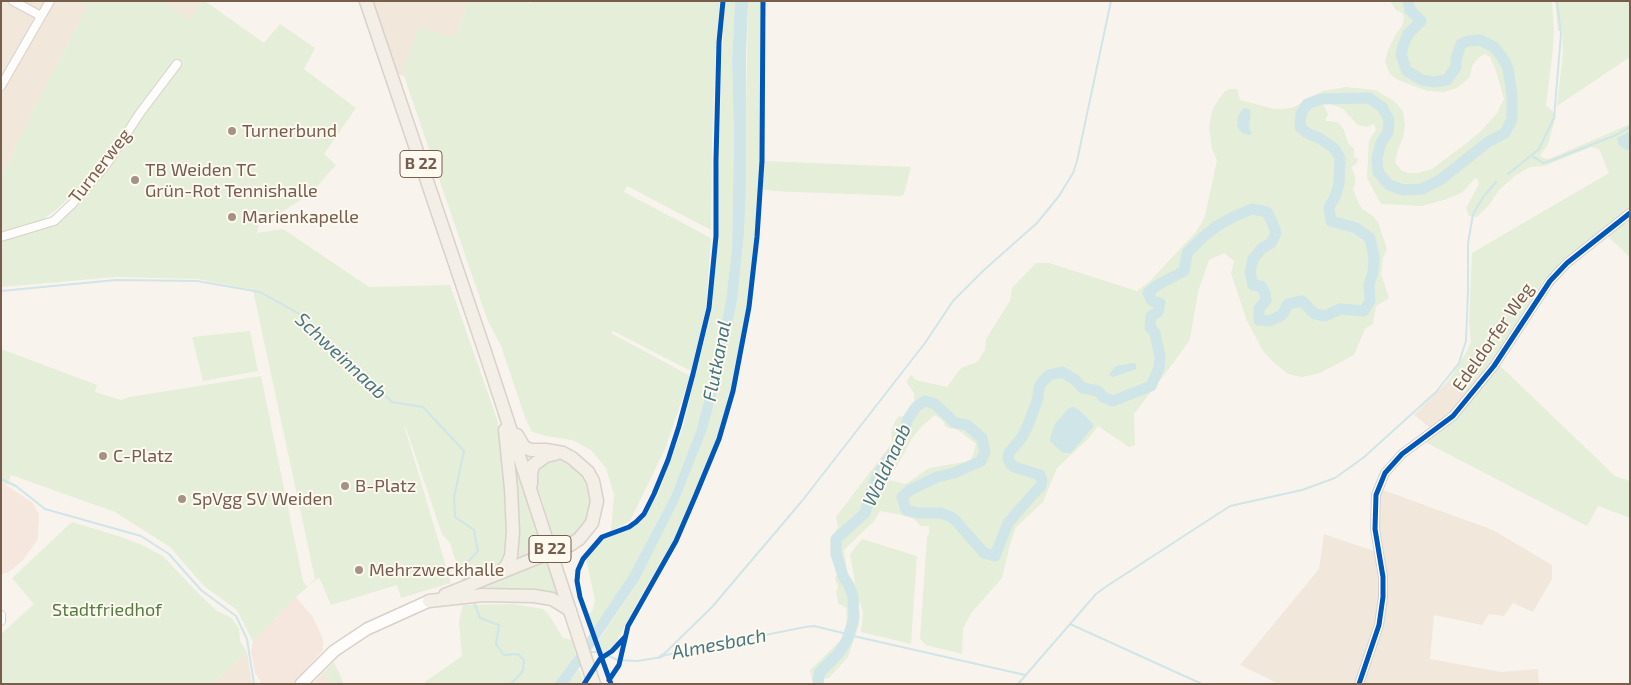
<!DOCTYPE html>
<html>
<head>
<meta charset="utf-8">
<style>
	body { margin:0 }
	#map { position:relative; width:1631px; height:685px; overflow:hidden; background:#f8f4ed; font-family:"Exo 2",sans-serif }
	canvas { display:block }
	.frame { position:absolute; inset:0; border:2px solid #775d4c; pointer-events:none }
</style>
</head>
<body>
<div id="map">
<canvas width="1631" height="685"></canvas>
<div class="frame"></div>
</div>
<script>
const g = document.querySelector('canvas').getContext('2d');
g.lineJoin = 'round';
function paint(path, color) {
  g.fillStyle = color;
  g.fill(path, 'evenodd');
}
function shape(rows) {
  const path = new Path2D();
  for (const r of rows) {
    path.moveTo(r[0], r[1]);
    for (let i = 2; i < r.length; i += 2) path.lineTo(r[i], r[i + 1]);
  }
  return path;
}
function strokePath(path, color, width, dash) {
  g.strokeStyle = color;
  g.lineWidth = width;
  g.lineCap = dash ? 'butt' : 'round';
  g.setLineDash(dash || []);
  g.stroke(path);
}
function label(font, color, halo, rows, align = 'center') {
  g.font = font + ' "Exo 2",sans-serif';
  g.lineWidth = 4;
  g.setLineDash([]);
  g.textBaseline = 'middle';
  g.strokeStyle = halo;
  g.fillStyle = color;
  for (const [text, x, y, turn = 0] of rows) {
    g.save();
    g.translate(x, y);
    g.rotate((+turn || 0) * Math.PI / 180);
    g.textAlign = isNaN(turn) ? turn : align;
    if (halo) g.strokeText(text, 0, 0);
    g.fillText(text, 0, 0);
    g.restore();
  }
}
paint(shape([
	[1,1,79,1,87,8,37,103,1,178],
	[163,1,202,1,190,21],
	[370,1,467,1,456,38,405,65,404,76,394,73],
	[1448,381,1467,396,1450,415,1432,429,1414,415],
	[1374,489,1383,490,1493,530,1552,565,1552,579,1533,612,1513,603,1504,616,1489,614,1482,625,1434,615,1430,659,1501,672,1538,669,1539,684,1279,684,1240,665,1319,569,1324,534,1374,551,1372,525],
	[247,652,252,684,212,684],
	[324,672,333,684,313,684]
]), '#f1e7db');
paint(shape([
	[1,482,32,502,39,514,38,538,33,546,23,560,9,572,1,574],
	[296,597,313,617,323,639,323,650,292,684,262,684,255,673,251,650,253,642]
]), '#f5e7de');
paint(shape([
	[79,1,163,1,190,20,202,1,205,1,264,43,280,24,315,48,304,69,356,108,324,154,336,165,311,193,267,222,259,224,257,233,283,229,369,287,450,285,497,419,505,459,509,503,507,556,497,569,462,582,450,543,442,534,406,428,404,425,451,583,401,598,397,585,331,605,319,577,296,597,253,642,237,610,204,586,170,547,115,512,11,475,8,485,1,482,1,349,97,385,95,392,121,400,130,397,261,376,303,581,307,587,315,579,253,290,198,279,116,277,1,287,1,240,16,237,53,224,90,179,56,210,38,223,1,235,1,178,37,103,87,8],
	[467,1,524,1,531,3,532,1,720,1,716,43,712,140,711,230,627,186,624,192,711,238,706,308,691,371,613,331,611,333,690,376,665,449,630,521,611,531,614,495,606,468,591,450,572,440,546,436,532,432,526,420,501,346,487,319,404,76,405,66,419,27,456,38],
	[725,1,735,1,732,61,734,138,732,248,726,300,713,367,696,431,671,496,629,575,593,630,588,616,593,609,595,600,586,559,603,539,630,529,639,523,658,495,683,427,712,308,718,235,721,75],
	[748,1,761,1,760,168,757,219,749,296,730,393,719,431,706,470,673,541,637,603,616,643,601,656,597,643,639,580,679,500,707,430,724,366,737,301,744,235],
	[1390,1,1552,1,1554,31,1553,49,1546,105,1556,115,1548,145,1540,155,1542,158,1549,159,1630,124,1630,257,1602,231,1564,261,1543,281,1494,360,1615,476,1630,481,1630,518,1598,506,1587,526,1425,442,1456,418,1471,400,1448,381,1467,351,1471,341,1469,323,1472,253,1609,173,1599,149,1591,147,1544,166,1530,167,1516,175,1499,190,1489,205,1477,217,1469,216,1466,208,1479,184,1478,179,1475,178,1463,192,1447,199,1422,206,1381,204,1367,178,1369,140,1376,130,1374,124,1367,127,1358,125,1343,109,1331,104,1323,104,1328,114,1325,121,1338,122,1344,130,1348,143,1354,149,1354,157,1358,159,1356,164,1351,167,1355,176,1355,185,1353,188,1357,200,1362,209,1373,216,1378,222,1387,249,1383,258,1381,274,1389,298,1376,306,1373,324,1365,329,1354,355,1320,373,1302,377,1288,374,1272,361,1263,351,1247,321,1231,273,1234,261,1224,253,1209,260,1198,292,1190,339,1174,362,1134,414,1135,445,1129,447,1098,426,1089,438,1057,468,1043,502,1016,527,1011,541,1002,578,972,612,963,628,962,654,926,645,920,639,927,536,929,534,929,526,921,526,914,519,902,515,880,511,874,521,844,550,847,571,857,594,850,554,862,539,917,556,911,644,861,632,863,612,859,600,859,625,848,657,829,678,812,680,810,670,841,640,847,626,846,608,838,603,836,592,838,587,835,578,838,573,830,541,838,527,836,517,892,443,891,433,895,421,899,416,905,417,907,419,914,404,914,393,906,382,911,375,916,380,947,387,961,368,977,362,985,350,986,339,1010,301,1012,288,1036,263,1049,263,1137,291,1150,281,1195,233,1203,221,1206,211,1217,160,1212,149,1209,126,1213,108,1224,92,1229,89,1237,89,1240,100,1274,109,1285,109,1294,107,1323,91,1346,87,1375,90,1394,101,1403,111,1405,126,1403,138,1398,149,1395,162,1401,170,1408,173,1418,173,1432,169,1464,145,1480,132,1497,113,1504,99,1496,71,1490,57,1485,54,1479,57,1472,66,1470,77,1457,88,1444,92,1427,91,1398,80,1390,74,1385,62,1388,50,1396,34,1402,26,1404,18,1402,13,1396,10],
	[935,415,944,422,945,426,950,429,954,427,976,444,971,461,929,468,906,484,889,480,913,437,923,425],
	[1555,1,1630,1,1630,57,1557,106,1563,52,1562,31,1558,31],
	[764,161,911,167,904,194,901,196,772,191,763,189],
	[250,331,258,371,203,381,192,337],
	[511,450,544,549,519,560,515,559],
	[556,457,569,461,580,469,588,481,592,506,584,527,572,537,556,545,536,482,539,464],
	[72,522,121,537,142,545,163,556,197,592,217,611,232,618,239,629,240,641,247,652,212,684,1,684,1,634,34,604,12,578],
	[548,560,559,594,558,597,467,592],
	[513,604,543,609,549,615,563,638,572,640,576,655,554,684,422,684,462,656,459,621,463,605],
	[334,662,344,684,333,684,324,672],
	[579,669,583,680,581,684,568,684]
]), '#e4eed8');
paint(shape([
	[735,1,748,1,746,55,746,183,744,235,737,301,724,366,707,430,679,500,639,580,568,684,554,684,576,655,629,575,671,496,696,431,713,367,726,300,732,248,734,138,732,61],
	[1245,108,1251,110,1249,129,1252,133,1249,135,1242,133,1237,126,1238,116,1242,110],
	[1630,132,1630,148,1626,150,1619,145,1617,138],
	[1134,363,1136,364,1136,369,1113,377,1109,375,1116,366],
	[1073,407,1079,410,1093,424,1093,427,1071,453,1063,453,1050,441,1050,438,1055,424,1069,408]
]), '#cfe5e8');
strokePath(shape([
	[1532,156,1543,163,1550,161,1616,135,1630,127],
	[1508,174,1539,149,1554,118,1561,34,1557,1],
	[1,291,116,280,197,281,260,292,305,317,392,402,423,407,464,451,454,497,455,517,474,530,478,551,461,569,466,581],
	[1,479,16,486,45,509,141,536,169,554,201,590,236,616,247,639,254,684],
	[474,602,480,618,499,625,496,644,504,655,518,654,524,660,523,671,511,684],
	[1070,624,1202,684],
	[849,635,1025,675],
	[591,652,599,652,618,660,637,661,656,658],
	[666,655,805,627,814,626,847,634],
	[657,658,665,653,659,658,665,655,665,653,712,607,802,501,925,343,953,301,984,270,1037,223,1059,196,1073,173,1077,161,1111,1],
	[1018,684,1096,594,1107,586,1230,506,1302,490,1335,478,1363,458,1436,392,1459,363,1463,350,1466,341,1468,291,1468,244,1473,214,1484,196,1496,182]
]), '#cfe5e8', 2);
strokePath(shape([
	[819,684,818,681,820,672,839,653,847,640,854,618,853,597,850,587,843,576,836,554,836,539,865,513,872,488,877,477,885,463,899,446,908,419,916,407,925,401,935,404,955,423,967,425,982,438,985,452,981,461,954,473,937,477,910,490,902,497,906,510,918,513,941,513,951,517,956,521,984,553,995,556,1008,523,1034,493,1041,486,1042,481,1040,475,1014,467,1010,463,1008,458,1009,453,1022,437,1028,425,1038,398,1039,387,1043,381,1049,375,1062,372,1074,379,1083,388,1098,391,1103,397,1113,401,1151,386,1159,368,1160,357,1155,333,1150,327,1151,316,1158,312,1160,303,1152,301,1148,293,1156,286,1184,271,1187,253,1203,237,1217,226,1233,217,1252,209,1267,212,1272,222,1276,233,1271,243,1261,249,1253,259,1250,272,1253,285,1261,286,1265,294,1266,300,1259,309,1259,320,1270,321,1282,315,1288,304,1302,301,1315,314,1325,316,1340,309,1364,311,1370,301,1369,285,1373,272,1374,257,1370,238,1356,228,1331,221,1329,207,1335,197,1339,184,1340,158,1334,148,1319,138,1307,133,1300,127,1301,114,1307,104,1321,99,1369,98,1382,107,1389,120,1388,132,1381,143,1377,158,1378,172,1389,185,1403,190,1422,189,1440,180,1488,142,1505,133,1512,119,1512,95,1508,68,1502,57,1494,47,1480,40,1468,41,1461,44,1456,59,1456,67,1447,80,1434,82,1422,80,1407,71,1401,55,1403,46,1408,34,1421,21,1410,10,1408,1]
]), '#cfe5e8', 11);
const street = shape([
	[13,1,41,16],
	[1,86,50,1],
	[1,237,54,221,72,204,106,165,140,113,177,64],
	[1,615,1,621],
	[1359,684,1379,625,1383,597,1383,577,1375,529,1376,495,1385,473,1402,454,1453,416,1494,366,1550,281,1567,263,1630,213]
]);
const secondary = shape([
	[301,684,334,651,367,629,429,601]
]);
const primary = shape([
	[366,1,485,352,594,684],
	[517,435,524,447,531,450,546,450,563,453,572,458,588,472,593,481,597,501,592,523,579,539],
	[531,484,531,474,533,465,546,456,555,454],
	[500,573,507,565,511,556,513,532,511,489,505,430],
	[445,595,529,561],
	[429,601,483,595,534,596,552,599,570,610]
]);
strokePath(street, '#d7d1cb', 10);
strokePath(secondary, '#d8d1c9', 14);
strokePath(primary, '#d9d1cb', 15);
strokePath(street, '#fefdfc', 8);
strokePath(secondary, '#fefdfc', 11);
strokePath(primary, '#f3eee6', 12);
const primaryBridge = shape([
	[529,561,570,545,579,539]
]);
strokePath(primaryBridge, '#d9d1cb', 15, []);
strokePath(primaryBridge, '#f3eee6', 12);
strokePath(shape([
	[609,680,619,665,628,626,676,541,695,497,719,439,733,391,749,307,757,237,762,161,763,1],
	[584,684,600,659,612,651,625,637],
	[611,684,580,597,577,581,578,570,583,559,602,537,629,527,636,522,644,514,654,494,668,460,679,426,693,374,709,308,716,236,716,160,719,42,723,1],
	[1359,684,1379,625,1383,597,1383,577,1375,529,1376,495,1385,473,1402,454,1453,416,1494,366,1550,281,1567,263,1630,213]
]), '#0057b8', 5);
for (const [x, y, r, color] of [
	[232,131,5,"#a49284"],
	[135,180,5,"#a49284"],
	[232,217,5,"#a49284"],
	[103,456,5,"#a49284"],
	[345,486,5,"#a49284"],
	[182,499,5,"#a49284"],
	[359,570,5,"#a49284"]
]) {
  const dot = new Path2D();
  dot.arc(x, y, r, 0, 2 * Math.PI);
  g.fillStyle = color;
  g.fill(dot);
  strokePath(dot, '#fff9f0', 2);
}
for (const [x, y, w] of [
	[421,164,42],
	[550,549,42]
]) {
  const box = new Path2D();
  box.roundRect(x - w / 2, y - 13.5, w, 27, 4);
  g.fillStyle = '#fff9f0';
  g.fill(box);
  strokePath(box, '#775d4c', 1);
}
label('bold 16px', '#775d4c', null, [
	["B 22",421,164],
	["B 22",550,549]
]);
label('18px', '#775d4c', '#fff9f0', [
	["Turnerbund",242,131],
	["TB Weiden TC",145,170],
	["Grün-Rot Tennishalle",145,191],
	["Marienkapelle",242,217],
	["C-Platz",113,456],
	["B-Platz",355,486],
	["SpVgg SV Weiden",192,499],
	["Mehrzweckhalle",369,570]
], 'left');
label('18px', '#775d4c', '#fff9f0', [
	["Turnerweg",100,166,-52],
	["Edeldorfer Weg",1493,337,-55]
]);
label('18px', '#537d44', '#fff9f0', [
	["Stadtfriedhof",107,610]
]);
label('italic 19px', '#437783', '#fff9f0', [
	["Schweinnaab",341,356,43],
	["Flutkanal",717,361,-79],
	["Waldnaab",887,465,-65],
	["Almesbach",719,644,-11]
]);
</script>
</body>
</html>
